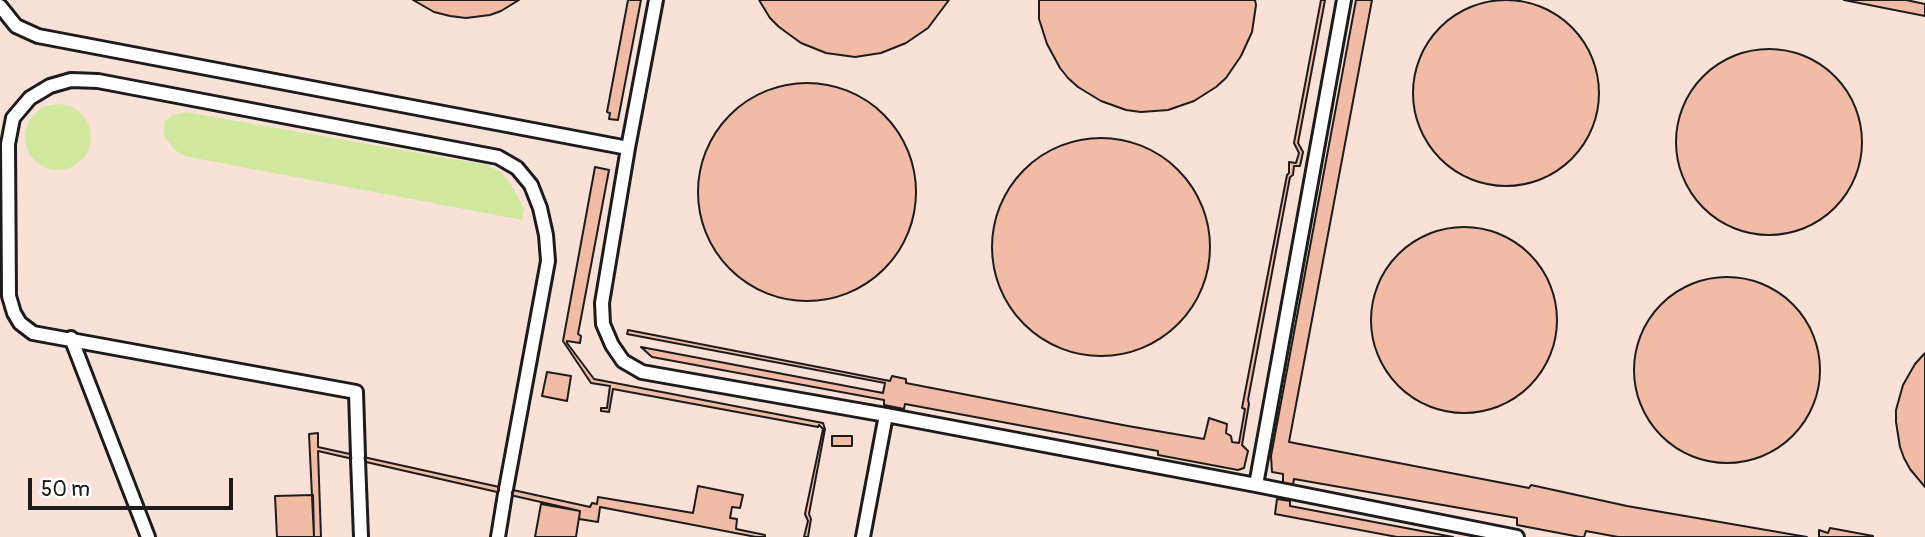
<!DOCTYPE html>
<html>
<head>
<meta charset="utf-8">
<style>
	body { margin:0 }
	#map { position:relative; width:1925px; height:537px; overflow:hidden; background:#fcf1ed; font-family:Pangolin,sans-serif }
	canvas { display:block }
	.scale { position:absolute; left:28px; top:478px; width:205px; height:32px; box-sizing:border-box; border:4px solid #1c1c1c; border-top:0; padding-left:9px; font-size:21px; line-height:24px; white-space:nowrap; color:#1c1c1c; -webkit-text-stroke:5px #fff; paint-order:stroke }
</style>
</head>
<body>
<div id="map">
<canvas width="1925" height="537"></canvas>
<div class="scale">50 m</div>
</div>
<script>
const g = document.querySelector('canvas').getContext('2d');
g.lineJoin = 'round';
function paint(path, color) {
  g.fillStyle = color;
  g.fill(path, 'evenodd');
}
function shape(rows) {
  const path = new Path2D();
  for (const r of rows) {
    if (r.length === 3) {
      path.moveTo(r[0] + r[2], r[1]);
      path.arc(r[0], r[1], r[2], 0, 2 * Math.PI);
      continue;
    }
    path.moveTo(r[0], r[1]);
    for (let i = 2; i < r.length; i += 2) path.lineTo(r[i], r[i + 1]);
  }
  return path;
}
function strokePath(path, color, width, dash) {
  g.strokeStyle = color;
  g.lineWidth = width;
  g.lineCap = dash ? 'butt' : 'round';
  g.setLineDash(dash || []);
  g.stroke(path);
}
paint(shape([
	[0,0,1925,0,1925,537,0,537]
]), '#f9e1d8');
paint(shape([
	[58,137,33],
	[186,112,487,165,501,172,510,183,524,208,522,220,184,156,174,149,164,136,164,122,173,115]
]), '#d1e99e');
const building = shape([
	[413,0,519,0,501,11,490,15,466,18,450,16,434,12,413,0],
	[628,0,641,0,618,120,609,119,610,113,607,112,628,0],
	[759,0,949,0,928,28,906,43,881,53,855,57,826,53,801,43,779,27,770,18,759,0],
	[1039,0,1255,0,1256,5,1252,32,1241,56,1226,78,1216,87,1194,101,1168,110,1141,112,1126,110,1101,101,1078,87,1068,78,1060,68,1047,44,1039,19,1039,0],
	[1321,0,1325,0,1298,143,1303,152,1300,166,1294,166,1293,175,1290,177,1248,400,1249,404,1242,445,1248,451,1244,468,1238,470,1158,455,1158,451,905,404,904,409,884,405,884,400,652,357,641,347,883,393,885,383,627,334,628,330,890,381,892,376,906,379,906,383,1128,426,1204,439,1209,418,1227,424,1226,433,1231,436,1232,442,1239,443,1245,409,1242,408,1287,175,1289,173,1289,162,1296,163,1299,153,1294,143,1321,0],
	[1356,0,1372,0,1289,442,1529,488,1531,485,1627,506,1807,537,1618,537,1586,531,1584,537,1580,537,1517,525,1517,518,1294,479,1293,485,1283,483,1283,474,1272,472,1271,456,1356,0],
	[1844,0,1906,0,1925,4,1925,16,1844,0],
	[1506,93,93],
	[1769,142,93],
	[807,192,109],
	[1101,247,109],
	[595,167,609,170,578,334,581,336,580,343,567,341,567,343,594,379,823,423,825,429,809,514,811,519,808,537,804,537,808,521,805,514,823,429,819,425,818,427,613,389,609,412,601,411,601,408,607,408,610,386,591,383,563,341,595,167],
	[1464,320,93],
	[1727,370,93],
	[1925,353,1925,487,1910,469,1904,458,1900,447,1896,422,1896,410,1903,385,1915,364,1925,353],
	[547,372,571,376,567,401,542,396,547,372],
	[318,433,318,447,590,507,592,503,597,504,598,497,693,513,698,486,743,495,740,508,732,507,730,518,737,519,736,529,765,535,765,537,756,537,600,507,598,522,579,519,580,511,318,451,321,537,314,537,309,434,318,433],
	[832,436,852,436,852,446,832,446,832,436],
	[313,495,314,537,277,537,275,496,313,495],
	[1277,499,1290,501,1290,506,1453,537,1397,537,1275,514,1277,499],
	[541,504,580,511,576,537,535,537,541,504],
	[1830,528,1873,536,1873,537,1819,537,1819,530,1828,533,1830,528]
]);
paint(building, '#f2bba6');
strokePath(building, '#1c1c1c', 2);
const service = shape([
	[656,0,628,148,602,303,603,324,612,345,623,361,642,372,886,415,1256,485,1517,537],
	[0,6,16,26,38,36,628,148],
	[71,338,148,537],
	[358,456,356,392,33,333,20,323,14,313,9,296,8,144,13,118,30,98,50,86,71,80,98,81,498,157,517,168,531,185,540,208,546,235,548,261,506,489],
	[358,460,361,537],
	[1256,485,1344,0],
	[498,537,505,494],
	[863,537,886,415]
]);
strokePath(service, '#1c1c1c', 18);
strokePath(service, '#fff', 12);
</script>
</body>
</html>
